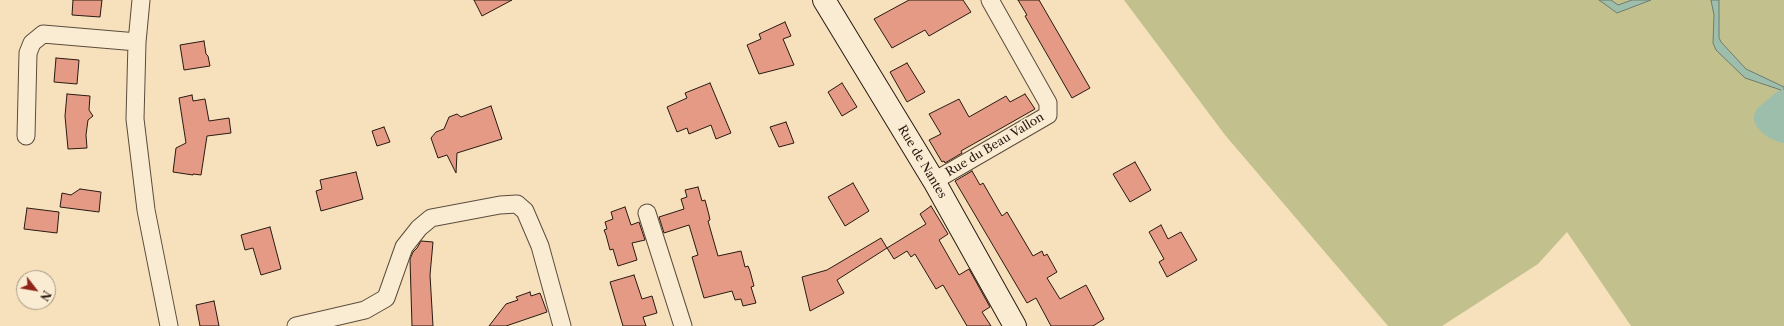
<!DOCTYPE html>
<html>
<head>
<meta charset="utf-8">
<style>
	body { margin:0 }
	#map { position:relative; width:1784px; height:326px; overflow:hidden; background:#f7e1bc; font-family:"Libre Caslon Text",serif }
	canvas { display:block }
	.north { position:absolute; left:16px; top:270px; width:40px; height:40px; box-sizing:border-box; background:#faecd3; border:1px solid #a69885; border-radius:50%; rotate:121deg; font-size:11px; font-weight:700; line-height:16px; text-align:center; color:#281a11 }
	.north::after { content:''; display:block; margin:auto; width:14px; height:18px; background:#8f2418; clip-path:polygon(50% 0,100% 100%,50% 72%,0 100%) }
</style>
</head>
<body>
<div id="map">
<canvas width="1784" height="326"></canvas>
<div class="north">N</div>
</div>
<script>
const g = document.querySelector('canvas').getContext('2d');
g.lineJoin = 'round';
function paint(path, color) {
  g.fillStyle = color;
  g.fill(path, 'evenodd');
}
function shape(rows) {
  const path = new Path2D();
  for (const r of rows) {
    path.moveTo(r[0], r[1]);
    for (let i = 2; i < r.length; i += 2) path.lineTo(r[i], r[i + 1]);
  }
  return path;
}
function strokePath(path, color, width, dash) {
  g.strokeStyle = color;
  g.lineWidth = width;
  g.lineCap = dash ? 'butt' : 'round';
  g.setLineDash(dash || []);
  g.stroke(path);
}
function label(font, color, halo, rows, align = 'center') {
  g.font = font + ' "Libre Caslon Text",serif';
  g.lineWidth = 3;
  g.setLineDash([]);
  g.textBaseline = 'middle';
  g.strokeStyle = halo;
  g.fillStyle = color;
  for (const [text, x, y, turn = 0] of rows) {
    g.save();
    g.translate(x, y);
    g.rotate((+turn || 0) * Math.PI / 180);
    g.textAlign = isNaN(turn) ? turn : align;
    if (halo) g.strokeText(text, 0, 0);
    g.fillText(text, 0, 0);
    g.restore();
  }
}
paint(shape([
	[1124,0,1784,0,1784,326,1631,326,1567,232,1538,264,1442,326,1388,326,1225,135]
]), '#c2c18d');
const water = shape([
	[1599,0,1611,0,1618,5,1632,0,1651,0,1617,13,1599,0],
	[1711,0,1719,0,1719,38,1721,42,1746,69,1784,87,1784,101,1768,114,1784,124,1784,130,1763,122,1757,118,1781,90,1745,78,1716,50,1713,43,1714,15,1711,0]
]);
paint(water, '#9ebeac');
strokePath(water, '#6f7c6e', 1);
strokePath(shape([
	[1784,105,1769,118,1775,124,1784,128]
]), '#9ebeac', 30);
const building = shape([
	[73,0,102,0,100,17,72,15,73,0],
	[474,0,512,0,482,16,474,0],
	[909,0,963,0,971,12,929,36,925,30,892,48,874,19,909,0],
	[1018,0,1039,0,1090,88,1072,98,1025,16,1027,15,1018,0],
	[785,22,791,36,783,39,794,65,759,74,747,45,761,39,759,34,785,22],
	[204,41,206,54,208,56,210,66,184,70,180,45,204,41],
	[56,58,79,60,77,84,54,82,56,58],
	[907,63,925,92,907,102,890,72,907,63],
	[710,83,731,133,716,139,711,125,689,134,687,128,677,132,667,107,687,98,685,93,710,83],
	[842,83,857,107,842,116,828,92,842,83],
	[67,94,90,96,89,110,93,116,88,120,86,135,87,148,68,149,65,116,67,94],
	[1025,94,1035,109,961,151,962,153,945,163,944,161,942,162,929,140,941,134,929,114,959,99,969,117,1006,96,1010,102,1025,94],
	[192,95,193,101,205,99,209,121,229,118,231,133,207,136,201,175,193,174,193,175,173,172,176,148,186,143,179,98,192,95],
	[491,106,502,139,457,153,456,173,447,155,438,158,431,138,436,132,444,129,449,117,457,114,461,117,491,106],
	[786,122,794,143,779,147,770,127,786,122],
	[384,127,390,142,377,146,372,131,384,127],
	[1135,162,1151,190,1130,202,1113,174,1135,162],
	[972,171,980,185,983,183,1002,216,1007,212,1033,256,1042,251,1044,256,1047,254,1057,272,1047,278,1060,299,1086,285,1104,319,1093,326,1051,326,1036,298,1027,303,955,181,972,171],
	[356,172,363,199,321,211,316,191,322,189,320,180,356,172],
	[853,183,869,211,845,226,828,197,853,183],
	[698,187,702,201,705,200,709,215,710,220,708,221,718,256,741,251,745,267,748,266,750,271,754,286,751,287,756,303,743,306,741,299,735,300,732,291,704,298,692,257,698,255,689,225,664,233,659,217,684,209,681,199,687,197,685,190,698,187],
	[80,189,101,192,99,212,60,207,62,193,71,195,80,189],
	[931,206,948,234,939,240,959,275,969,269,990,307,982,312,991,326,967,326,943,285,936,289,915,254,911,257,907,251,894,259,887,248,837,280,844,293,810,311,802,277,827,270,881,238,887,248,926,224,920,214,931,206],
	[625,207,631,225,639,222,645,240,632,243,637,260,618,266,613,249,610,250,606,235,604,230,607,229,605,222,613,219,611,212,625,207],
	[27,208,59,212,57,233,24,229,27,208],
	[1161,225,1168,239,1181,232,1197,260,1167,277,1159,262,1164,259,1149,232,1161,225],
	[270,227,281,269,261,275,253,248,245,250,241,235,270,227],
	[421,241,433,242,430,275,433,326,412,326,410,259,413,252,417,248,421,241],
	[634,275,642,299,652,296,657,313,643,317,646,326,623,326,610,282,634,275],
	[530,292,531,296,540,293,547,312,506,326,489,326,506,304,518,300,516,297,530,292],
	[214,301,219,326,200,326,196,305,214,301]
]);
paint(building, '#e59a85');
strokePath(building, '#281a11', 1);
const street = shape([
	[141,0,137,42,135,119,146,210,169,326],
	[26,136,28,53,32,43,43,34,137,42],
	[934,181,1048,115,1048,103,990,0],
	[647,213,683,326],
	[296,326,365,310,386,298,404,247,419,228,431,218,500,205,517,204,525,211,540,246,562,326]
]);
const secondary = shape([
	[824,0,934,181,1015,326]
]);
strokePath(street, '#5c4c3c', 19);
strokePath(secondary, '#281a11', 24);
strokePath(street, '#faecd3', 17);
strokePath(secondary, '#faecd3', 22);
label('12px', '#281a11', '#faecd3', [
	["Rue du Beau Vallon",995,145,-31],
	["Rue de Nantes",922,162,59]
]);
</script>
</body>
</html>
